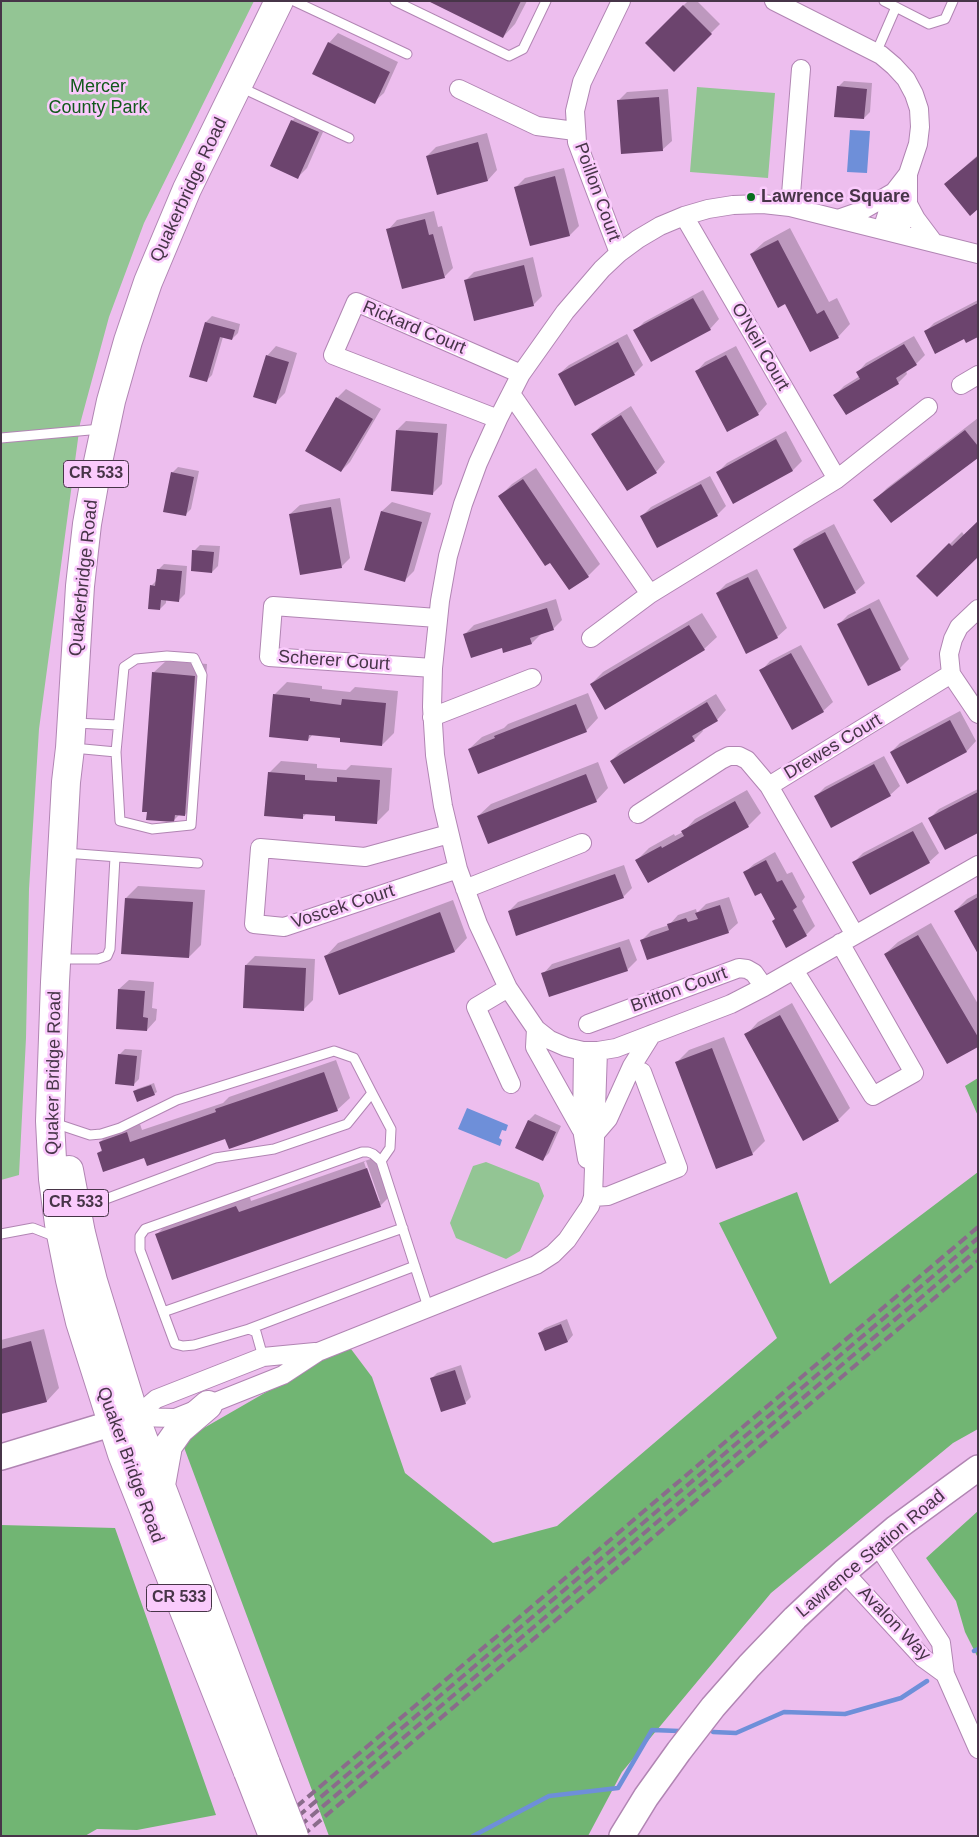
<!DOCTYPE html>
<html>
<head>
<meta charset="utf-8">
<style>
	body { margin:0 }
	#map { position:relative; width:979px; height:1837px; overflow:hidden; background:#edbeee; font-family:Helvetica,sans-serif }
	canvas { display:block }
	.frame { position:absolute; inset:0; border:2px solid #473548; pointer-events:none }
</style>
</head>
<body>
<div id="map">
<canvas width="979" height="1837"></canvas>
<div class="frame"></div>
</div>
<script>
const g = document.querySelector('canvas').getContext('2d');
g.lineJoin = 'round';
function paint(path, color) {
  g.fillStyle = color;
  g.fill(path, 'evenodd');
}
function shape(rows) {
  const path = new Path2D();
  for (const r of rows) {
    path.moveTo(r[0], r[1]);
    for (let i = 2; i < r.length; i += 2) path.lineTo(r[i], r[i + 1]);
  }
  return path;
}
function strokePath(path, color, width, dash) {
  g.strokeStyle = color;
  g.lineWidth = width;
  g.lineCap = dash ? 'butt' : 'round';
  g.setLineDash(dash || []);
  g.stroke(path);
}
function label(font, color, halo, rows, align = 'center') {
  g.font = font + ' Helvetica,sans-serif';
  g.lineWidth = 5;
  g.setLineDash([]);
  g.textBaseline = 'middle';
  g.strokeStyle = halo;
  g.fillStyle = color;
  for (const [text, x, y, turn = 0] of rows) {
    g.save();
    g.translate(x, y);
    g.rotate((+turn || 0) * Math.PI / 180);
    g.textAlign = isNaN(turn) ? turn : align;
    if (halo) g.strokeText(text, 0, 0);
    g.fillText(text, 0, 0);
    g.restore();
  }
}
paint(shape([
	[1,1,254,1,144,223,109,317,80,424,39,729,29,889,26,1038,19,1175,1,1180],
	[697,87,775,93,768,178,690,172],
	[486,1162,539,1183,544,1196,520,1251,506,1259,456,1238,450,1223,473,1166]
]), '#93c594');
paint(shape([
	[978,1078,978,1116,965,1086],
	[978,1172,978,1429,953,1443,771,1593,622,1772,588,1836,329,1836,182,1442,183,1440,348,1345,372,1377,405,1473,493,1543,557,1526,777,1338,719,1223,797,1192,830,1284],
	[978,1511,978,1658,965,1632,956,1601,926,1558],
	[1,1525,115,1528,216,1815,137,1830,97,1829,85,1836,1,1836]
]), '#71b573');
paint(shape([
	[850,130,870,131,867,173,847,172],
	[467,1108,508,1125,506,1131,502,1130,499,1138,502,1140,500,1146,458,1129]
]), '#6e8fd9');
paint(shape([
	[431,1,527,1,515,24,503,37],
	[688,1,697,1,720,24,674,70,646,43],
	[338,33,398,62,384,93,374,102,329,43],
	[844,81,872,83,870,112,864,118,838,87],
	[668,89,672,141,662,150,618,101,627,92],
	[301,112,327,123,307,168,298,177,292,121],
	[487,133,497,170,488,180,427,156,436,147],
	[978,155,978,208,945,184],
	[564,168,579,226,570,235,531,245,516,187,525,178],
	[434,211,438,227,442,226,453,268,444,277,388,230,397,220],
	[790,228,829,302,837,298,850,324,838,337,786,302,751,254,764,242],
	[533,257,542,296,533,305,465,281,474,272],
	[703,290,719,319,710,329,635,331,644,322],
	[978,300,978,336,964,337,925,332,934,323],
	[212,316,240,324,238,333,232,339,223,337,212,375,206,381,206,322],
	[627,334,643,365,634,374,559,374,569,365],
	[914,336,925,355,916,364,906,371,907,374,898,383,835,395,844,386,860,376,857,373,866,363],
	[276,346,297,353,285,393,276,402,267,356],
	[736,346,767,404,758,414,696,372,705,362],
	[346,389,381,409,350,462,341,471,337,398],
	[631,406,665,462,656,472,592,434,602,425],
	[978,418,978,456,875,500,887,488],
	[406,421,447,424,442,484,433,493,397,430],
	[786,431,802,461,793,470,734,502,718,472,727,463],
	[178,467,199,471,191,509,185,515,172,473],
	[536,468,600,564,588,576,551,561,500,496,512,484],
	[710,476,726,506,717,515,642,516,651,507],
	[340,498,350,558,341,567,290,514,300,505],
	[392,502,431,513,414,571,405,580,366,569,382,511],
	[834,524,865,583,855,592,825,608,794,549,804,540],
	[962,532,978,555,918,576],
	[200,545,220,546,218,566,212,572,194,551],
	[164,564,187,566,185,594,179,600,166,599,166,603,160,609,151,586,157,580,158,570],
	[757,569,787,628,777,637,717,593,726,584],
	[556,599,562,620,553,629,542,633,532,643,504,651,503,647,465,634,474,625],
	[879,599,909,659,900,668,839,624,848,615],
	[702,613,717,637,704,649,591,684,603,672],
	[801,645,833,702,823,711,761,671,770,661],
	[166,661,207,664,197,802,185,815,180,814,174,820,153,673],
	[287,682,322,686,322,689,350,692,355,687,398,691,394,733,382,745,342,737,313,734,308,740,274,695],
	[588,693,598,718,586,731,469,749,482,737,504,728,508,724],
	[716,694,726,710,717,720,702,729,703,731,694,740,611,761,620,752],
	[960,711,976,741,967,751,907,782,891,752,900,743],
	[884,756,900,786,890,795,816,796,825,787],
	[281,761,317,764,317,768,346,770,351,765,392,768,389,810,376,823,336,815,307,813,303,817,269,773],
	[598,762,608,788,596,801,478,816,491,804],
	[978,789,978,832,930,818,939,809],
	[747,790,761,813,748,826,648,882,636,861,649,848,674,834,675,836,683,832,695,819],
	[922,822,939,853,929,862,854,862,863,853],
	[775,852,787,874,792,872,805,897,802,901,815,926,806,935,776,918,762,892,744,873,754,864],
	[624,865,632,888,623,897,509,911,518,902],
	[138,886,205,890,201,945,189,957,126,898],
	[978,893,978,952,955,911,967,899],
	[729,897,738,923,728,932,642,940,651,931,669,925,678,915,696,909,697,913,706,904],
	[453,900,467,938,455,951,340,994,326,956,338,943],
	[931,923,978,1004,978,1045,885,954,898,942],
	[629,939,637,960,627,970,543,974,552,964],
	[255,956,315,959,313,1000,304,1009,246,965],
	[129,980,154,982,152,1008,157,1009,156,1020,147,1030,119,989],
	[792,1003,850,1108,838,1120,746,1035,758,1022],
	[724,1037,765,1141,752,1154,676,1063,689,1050],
	[125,1049,142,1050,139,1079,133,1085,119,1055],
	[336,1060,350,1098,337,1110,145,1156,98,1153,103,1149,100,1142,113,1130,139,1121,142,1130,223,1103,229,1097],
	[154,1083,157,1092,154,1094,134,1092,137,1089],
	[535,1114,561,1126,549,1153,543,1159,529,1120],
	[379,1156,392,1194,380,1206,157,1234,169,1222,249,1194,251,1201],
	[366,1161,380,1201,377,1201,364,1162],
	[567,1319,573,1335,568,1341,539,1333,545,1328],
	[44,1329,59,1388,47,1401,1,1412,1,1340],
	[461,1365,471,1397,465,1403,431,1379,437,1373]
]), '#0003');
strokePath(shape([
	[974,1651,978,1649],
	[713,1732,736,1733,784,1712,845,1714,901,1698,927,1681],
	[473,1836,549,1796,618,1788,652,1730,679,1731]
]), '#6e8fd9', 4.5);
paint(shape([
	[428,1,521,1,503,38],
	[683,5,712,34,674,72,645,43],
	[328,42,390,72,375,104,312,74],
	[837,86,867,89,864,119,834,117],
	[659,97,663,151,621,154,617,100],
	[291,120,319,132,298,179,270,166],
	[478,142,488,181,437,195,426,156],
	[978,156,978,209,970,216,944,184],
	[555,176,570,236,530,246,514,187],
	[425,219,429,235,433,234,445,278,402,289,386,229],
	[778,240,817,314,824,310,839,338,810,352,785,304,778,308,750,254],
	[524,265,534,306,474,321,464,280],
	[693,298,711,330,651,362,633,330],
	[978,303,978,337,966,343,964,339,935,354,924,331],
	[205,322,235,330,232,340,220,337,207,382,189,377],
	[618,342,635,375,575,406,558,374],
	[904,344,917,365,896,378,899,384,846,415,833,395,860,379,856,372],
	[266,355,289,362,276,404,253,397],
	[726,355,759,415,727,432,695,371],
	[336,397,373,419,341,472,305,451],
	[621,415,657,473,627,491,591,434],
	[396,430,438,433,433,495,391,491],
	[965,430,978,446,978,458,891,523,873,500],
	[776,439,793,471,733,504,716,472],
	[171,472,194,477,186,516,163,512],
	[523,479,589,577,569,590,550,563,545,566,498,496],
	[701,484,718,516,657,548,640,516],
	[331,507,342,568,300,575,289,514],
	[381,511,422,522,405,582,364,570],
	[978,521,978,557,937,597,916,576,949,543,952,546],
	[825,532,856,593,824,609,793,549],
	[192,550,214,552,212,573,191,571],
	[157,569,182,571,179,602,161,600,160,610,148,609,150,585,155,586],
	[748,577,778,638,746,654,716,593],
	[547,608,554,630,530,638,532,644,503,653,502,648,471,658,463,634],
	[870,608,901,670,868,686,837,624],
	[689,625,705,650,605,710,590,684],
	[791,653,824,712,792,730,759,670],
	[152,672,195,676,185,816,175,815,174,822,146,820,147,812,142,812],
	[273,694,310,698,310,701,341,705,342,699,386,703,382,746,340,742,340,738,309,735,308,741,269,737],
	[707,702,718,721,692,736,695,741,624,784,610,761],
	[576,704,587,732,478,774,468,749,495,738,494,736],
	[950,720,967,752,907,784,890,752],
	[874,764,891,796,831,828,814,796],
	[268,772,305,775,305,780,337,782,337,777,380,780,377,824,335,821,335,816,303,814,303,819,264,816],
	[586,774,597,802,488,844,477,816],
	[978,792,978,833,945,850,928,818],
	[735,801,749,827,648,883,635,860,661,846,662,848,684,836,681,831],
	[913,831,930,863,870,895,852,862],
	[766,860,777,882,782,880,797,907,793,910,807,936,786,948,772,921,775,919,761,893,755,896,743,872],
	[615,874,624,898,516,936,508,911],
	[978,897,978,954,954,911],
	[125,898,193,902,189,958,121,954],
	[720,905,729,933,647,960,640,940,669,930,667,924,686,918,688,922,698,919,695,913],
	[440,912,455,952,339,995,324,956],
	[918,935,978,1037,978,1047,947,1064,884,954],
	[620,947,628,971,549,997,541,973],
	[245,965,306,968,304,1011,243,1008],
	[118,989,145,991,143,1017,148,1018,147,1031,116,1029],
	[780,1015,839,1121,803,1141,744,1034],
	[712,1048,753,1155,716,1169,675,1062],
	[118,1054,137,1056,134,1086,115,1084],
	[324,1072,338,1111,229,1149,225,1139,147,1166,144,1158,103,1172,97,1153,102,1151,99,1142,127,1132,130,1142,216,1112,215,1109],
	[151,1085,155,1095,137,1102,133,1091],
	[528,1120,556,1132,543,1161,515,1148],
	[367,1168,381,1207,172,1280,155,1234,236,1206,239,1212],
	[561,1324,568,1342,545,1351,538,1333],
	[31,1341,47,1402,1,1414,1,1349],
	[455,1370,466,1404,441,1412,430,1378]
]), '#6c446e');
const lane = shape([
	[294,1,407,54],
	[395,1,509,56,523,49,546,1],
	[884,1,929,24,945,19,953,1],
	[876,53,896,7],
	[240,87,349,138],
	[1,438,101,429],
	[167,656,194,658,202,675,191,825,152,829,120,821,116,752,124,667,136,659,167,656],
	[74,723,118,725],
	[73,748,116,752],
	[65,853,198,863],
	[59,959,98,959,107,956,110,949,115,857],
	[372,1093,391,1129,390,1148,381,1161],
	[63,1126,90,1135,101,1134,120,1128,177,1100,334,1051,354,1058,372,1093,347,1124,274,1149,215,1158,79,1209],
	[1,1234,33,1228,56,1237],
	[163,1312,403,1228],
	[249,1329,415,1266],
	[263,1357,256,1332,249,1329,194,1345,183,1346,175,1344,140,1250,140,1236,145,1229,362,1152,368,1152,373,1154,381,1161,428,1307]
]);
const street = shape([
	[774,1,881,55,894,66,906,79,914,94,919,109,920,127,918,144,908,174,908,204,899,234],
	[459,89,537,126,575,131],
	[908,204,916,219,934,243],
	[790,207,801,69],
	[684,216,837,479],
	[838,219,861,211,894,192,908,174],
	[882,230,894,192],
	[619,253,577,142,575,111,582,82,621,1],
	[978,254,790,207,763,204,733,205,708,209,684,216,660,226,638,239,619,253,602,269,565,312,521,374,498,419,478,463,463,504,448,556,440,601,433,668,432,707,435,755,443,806,458,869,478,924,508,988,536,1029,550,1040,566,1047,583,1051,598,1051,616,1048,731,1004,764,987,978,865],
	[961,385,978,375],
	[511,394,650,594],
	[498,419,333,355,356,302,521,374],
	[978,609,959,627,953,639,949,654,951,674,978,714],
	[591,638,650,594,837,479,928,407],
	[433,668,269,657,273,606,437,618],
	[432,717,532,678],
	[769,786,951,674],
	[638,814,721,760,729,756,739,756,747,760,769,786,855,935],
	[449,834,365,857,260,848,254,924,284,927,458,869],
	[465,889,582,843],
	[794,970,873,1096,914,1073,840,943],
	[508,988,476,1007,511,1084],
	[588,1024,739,968,747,969,754,973,764,987],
	[536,1029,535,1047,581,1129],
	[583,1051,582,1129,587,1159],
	[596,1133,608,1119,632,1066,652,1034],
	[593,1197,608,1196,678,1168,642,1072],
	[135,1417,175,1418,283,1375,318,1352,536,1265,553,1254,567,1240,590,1206,593,1197,598,1051],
	[135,1417,156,1399,263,1357,315,1352],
	[877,1544,941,1643,945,1674,978,1749],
	[844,1572,923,1658,945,1674]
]);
const secondary = shape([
	[1,1457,130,1418],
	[622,1836,646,1797,679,1751,713,1707,749,1666,795,1618,844,1572,896,1528,978,1468]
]);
const primary = shape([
	[69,1170,81,1233,93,1281,135,1417,266,1764],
	[161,1485,168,1446,180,1429,208,1405],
	[248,1772,122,1454,80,1322,70,1280,59,1224,53,1179,50,1121,55,982,66,782,70,748,80,586,87,524,98,462,111,401,128,341,148,282,187,189,279,1]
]);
strokePath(lane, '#b185b3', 11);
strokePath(street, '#b185b3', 20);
strokePath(secondary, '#b185b3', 28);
strokePath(primary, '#b185b3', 30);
strokePath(lane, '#fff', 9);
strokePath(street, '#fff', 18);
strokePath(secondary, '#fff', 25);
strokePath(primary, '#fff', 28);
strokePath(shape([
	[262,1836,978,1227],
	[275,1836,978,1238],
	[288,1836,978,1249],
	[302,1836,978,1261]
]), '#8a6c8b', 4, [10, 5]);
const primaryBridge = shape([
	[266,1764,294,1836],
	[248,1772,273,1836]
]);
strokePath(primaryBridge, '#b185b3', 30, []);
strokePath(primaryBridge, '#fff', 28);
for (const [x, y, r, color] of [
	[751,197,5,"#066e1d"]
]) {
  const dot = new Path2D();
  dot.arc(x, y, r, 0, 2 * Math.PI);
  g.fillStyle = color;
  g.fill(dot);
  strokePath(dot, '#facbfc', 2);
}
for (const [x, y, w] of [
	[96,474,65],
	[76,1203,65],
	[179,1598,65]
]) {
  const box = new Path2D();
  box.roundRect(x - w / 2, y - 13.5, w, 27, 4);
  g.fillStyle = '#facbfc';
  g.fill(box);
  strokePath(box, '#473548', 1);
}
label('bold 16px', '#473548', null, [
	["CR 533",96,474],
	["CR 533",76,1203],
	["CR 533",179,1598]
]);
label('18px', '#11591b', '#facbfc', [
	["Mercer",98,87],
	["County Park",98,108]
]);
label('18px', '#473548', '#facbfc', [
	["Quakerbridge Road",189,190,-65],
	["Poillon Court",597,192,70],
	["Rickard Court",414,328,23],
	["O'Neil Court",760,347,60],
	["Quakerbridge Road",84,578,-84],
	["Scherer Court",334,661,4],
	["Drewes Court",833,747,-31],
	["Voscek Court",343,907,-18],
	["Britton Court",679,990,-20],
	["Quaker Bridge Road",54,1073,-89],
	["Quaker Bridge Road",130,1465,70],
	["Lawrence Station Road",871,1554,-40],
	["Avalon Way",894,1624,46]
]);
label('bold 18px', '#473548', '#facbfc', [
	["Lawrence Square",761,197]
], 'left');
</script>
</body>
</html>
